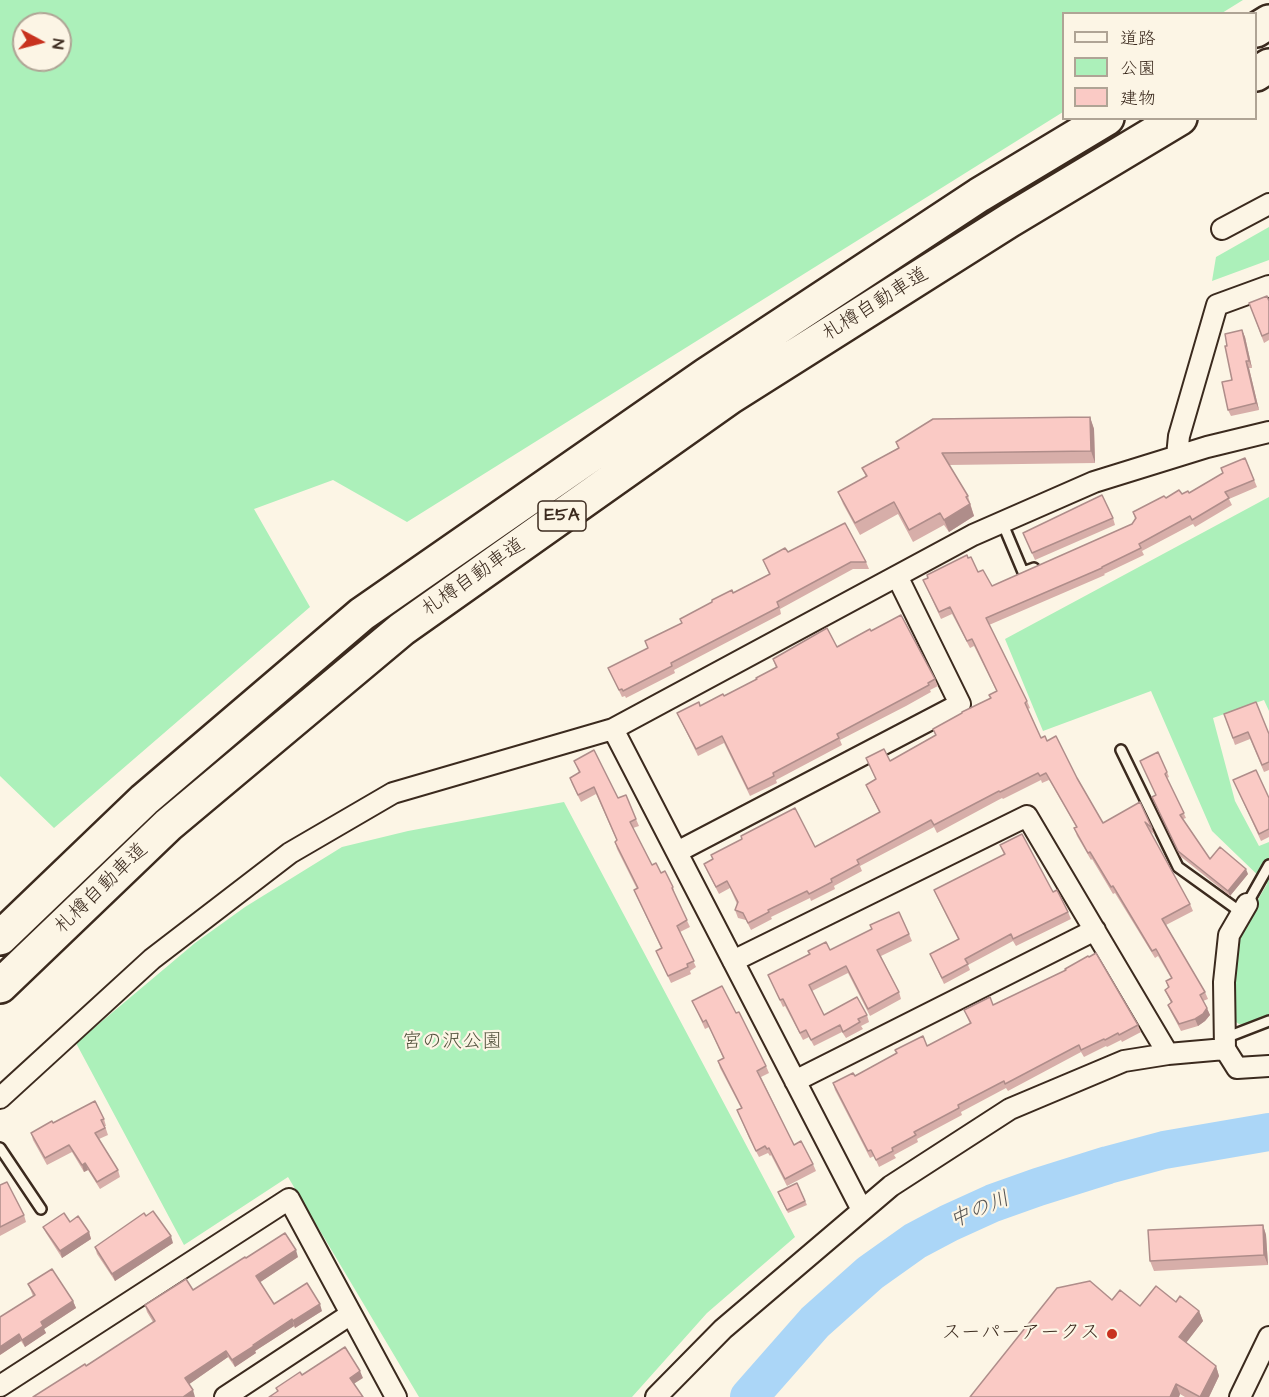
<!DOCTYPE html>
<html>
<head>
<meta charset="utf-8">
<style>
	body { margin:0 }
	#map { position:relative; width:1269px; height:1397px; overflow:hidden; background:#fcf5e5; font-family:"Architects Daughter","Klee One",sans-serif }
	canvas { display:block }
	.legend { position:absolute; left:1062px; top:12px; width:195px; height:108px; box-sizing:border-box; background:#fcf5e5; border:2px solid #afa495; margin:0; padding:8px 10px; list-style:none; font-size:18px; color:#3b2a1e }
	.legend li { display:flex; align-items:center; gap:12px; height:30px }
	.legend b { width:30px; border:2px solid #afa495 }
	.north { position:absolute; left:12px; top:12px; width:60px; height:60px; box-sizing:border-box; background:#fcf5e5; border:2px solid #afa495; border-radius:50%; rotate:97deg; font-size:16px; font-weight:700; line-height:24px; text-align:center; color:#3b2a1e }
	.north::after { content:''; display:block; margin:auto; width:21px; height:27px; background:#c8321e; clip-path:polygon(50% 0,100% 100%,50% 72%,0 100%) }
</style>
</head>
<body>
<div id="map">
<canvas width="1269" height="1397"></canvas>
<ul class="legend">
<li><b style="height:8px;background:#fcf5e5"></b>道路</li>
<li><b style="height:16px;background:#acf0ba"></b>公園</li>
<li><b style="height:16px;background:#facac5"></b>建物</li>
</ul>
<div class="north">N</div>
</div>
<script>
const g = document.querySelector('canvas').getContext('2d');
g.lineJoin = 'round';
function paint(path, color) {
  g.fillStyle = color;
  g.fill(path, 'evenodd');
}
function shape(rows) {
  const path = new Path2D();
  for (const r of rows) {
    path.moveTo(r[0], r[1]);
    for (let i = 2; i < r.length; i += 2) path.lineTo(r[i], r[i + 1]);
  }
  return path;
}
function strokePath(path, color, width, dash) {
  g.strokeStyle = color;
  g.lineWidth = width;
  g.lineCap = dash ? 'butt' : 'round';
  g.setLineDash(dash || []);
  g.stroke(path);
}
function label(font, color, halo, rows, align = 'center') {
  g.font = font + ' "Architects Daughter","Klee One",sans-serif';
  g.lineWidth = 4.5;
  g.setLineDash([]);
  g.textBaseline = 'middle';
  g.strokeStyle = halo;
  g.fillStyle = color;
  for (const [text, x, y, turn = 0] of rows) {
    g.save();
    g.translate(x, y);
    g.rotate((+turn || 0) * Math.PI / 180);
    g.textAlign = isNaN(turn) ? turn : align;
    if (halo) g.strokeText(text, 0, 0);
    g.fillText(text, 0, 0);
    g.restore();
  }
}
paint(shape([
	[0,0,1243,0,1222,13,1064,14,1063,112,407,522,333,480,254,509,310,607,54,828,0,776],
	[24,24,60,24,60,60,24,60],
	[1269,227,1269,260,1212,281,1216,257],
	[1269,497,1269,711,1264,700,1213,718,1235,801,1259,846,1269,842,1269,1015,1245,1025,1239,1024,1233,1020,1235,971,1239,932,1267,884,1212,831,1151,691,1043,731,1005,639],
	[564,802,795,1237,707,1313,632,1397,419,1397,288,1177,184,1245,76,1043,195,943,245,907,342,847,408,831]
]), '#acf0ba');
strokePath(shape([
	[749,1397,815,1322,870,1273,915,1241,949,1223,993,1203,1038,1187,1108,1165,1164,1150,1269,1132]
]), '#abd6f7', 38);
const service = shape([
	[1002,522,1023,572,1034,568],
	[1121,750,1178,867,1242,913],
	[1247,904,1269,865],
	[1225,1038,1269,1021],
	[0,1148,41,1209]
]);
const minor = shape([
	[1222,229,1269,204],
	[1177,456,1179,436,1217,305,1269,286],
	[613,729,862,1210],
	[677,852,960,704,897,576],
	[1247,904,1229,935,1224,982,1225,1049,1237,1068,1269,1066],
	[733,961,1027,816,1168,1054],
	[795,1081,1095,930],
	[0,1098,152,959,290,853,393,793,613,729,973,535,1094,482,1207,447,1269,432],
	[0,1386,289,1199,396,1397],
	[225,1397,351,1314],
	[656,1397,723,1329,891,1186,1010,1109,1124,1061,1168,1054,1225,1049],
	[1240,1397,1269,1337]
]);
const motorway = shape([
	[1256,30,1269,22],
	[1256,74,1269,66],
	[0,938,144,800,362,614,706,375,979,195,1107,118],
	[0,986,168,825,402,629,730,397,1010,220,1180,118]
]);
strokePath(service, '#3b2a1e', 14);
strokePath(minor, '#3b2a1e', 24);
strokePath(motorway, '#3b2a1e', 38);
strokePath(service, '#fcf5e5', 9);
strokePath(minor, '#fcf5e5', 20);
strokePath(motorway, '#fcf5e5', 33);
paint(shape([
	[1269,301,1269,340,1264,343,1249,303],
	[1242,330,1245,337,1252,368,1249,368,1259,410,1231,416,1228,410,1232,380,1227,346],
	[1090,417,1094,429,1095,463,949,465,968,496,974,516,949,532,944,525,913,542,898,514,860,535,843,504,838,492,866,477,862,468,898,448,896,442],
	[1245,458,1257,487,1229,499,1232,505,1195,527,1193,524,1142,551,1144,555,1104,574,1105,575,989,625,1027,701,1030,708,1028,709,1041,738,1047,741,1077,778,1103,823,1140,802,1155,835,1150,831,1190,904,1193,911,1166,925,1205,992,1208,999,1203,1001,1210,1015,1205,1021,1198,1026,1181,1031,1171,1012,1168,1005,1171,1003,1165,990,1168,988,1166,981,1171,978,1158,956,1155,958,1115,893,1113,894,1092,859,1091,860,1077,836,1074,828,1076,827,1049,780,1042,783,1041,780,1003,799,1002,798,937,833,934,827,860,866,862,871,834,886,835,889,811,901,810,898,771,917,772,919,751,930,746,920,738,918,735,910,737,904,730,888,719,894,707,871,704,864,712,859,815,847,879,812,866,785,876,780,866,758,890,761,935,735,933,729,991,698,997,692,974,646,970,648,952,614,941,619,923,580,978,572,992,586,1132,524,1135,519,1133,512,1166,498,1189,493,1223,473],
	[1113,518,1115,525,1035,560,1023,533],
	[788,552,866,562,869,569,853,569,780,609,781,614,674,670,675,673,626,698,625,696,622,697,608,668,648,648,645,641,682,623,733,593,769,574,763,560],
	[871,631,935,679,938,686,930,690,931,692,906,706,840,740,842,745,776,780,777,783,750,796,724,743,698,756,677,713,700,706,724,696,757,679,776,668,773,659,837,647],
	[1224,714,1269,734,1269,770,1264,772,1250,739,1235,745],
	[574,761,618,798,636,819,639,826,633,828,652,865,661,873,673,887,675,895,690,927,680,932,696,967,690,971,691,974,671,983,656,951,661,948,637,897,634,890,637,889,617,849,615,842,617,841,596,794,581,802,572,784,570,778,579,773],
	[1140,761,1167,772,1169,777,1167,778,1186,818,1183,819,1210,859,1248,874,1230,896,1180,856,1154,802,1152,797,1156,795],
	[1233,780,1269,798,1269,837,1261,841],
	[1000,845,1053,892,1068,912,1071,919,1016,946,1013,941,968,965,970,970,944,984,930,954,958,939,937,897,934,890,1004,855],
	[909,934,912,941,881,956,899,992,901,999,870,1016,848,973,812,991,824,1015,867,1015,869,1022,861,1026,863,1029,846,1038,842,1032,814,1046,809,1037,803,1040,785,1006,783,1007,768,975,809,954,808,951,830,950],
	[692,1001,736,1013,766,1066,769,1073,761,1077,794,1145,813,1164,816,1171,787,1186,771,1155,770,1156,768,1153,759,1157,749,1138,737,1110,741,1108,720,1068,718,1061,723,1058,709,1027,705,1029],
	[993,1005,1138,1025,1141,1032,1122,1042,1121,1040,1107,1047,1106,1046,1084,1057,1081,1052,1008,1091,1006,1088,961,1112,962,1115,917,1139,918,1142,894,1155,896,1158,879,1167,874,1156,870,1158,835,1090,833,1083,855,1076,927,1046,970,1024,964,1010],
	[104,1119,106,1126,105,1126,108,1135,99,1139,118,1170,120,1177,100,1189,88,1170,84,1172,72,1152,47,1165,33,1140,31,1133,53,1123],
	[797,1183,807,1205,788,1213,779,1195],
	[0,1185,24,1215,26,1222,0,1236],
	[70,1222,89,1232,91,1239,62,1258,46,1233,43,1227],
	[1263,1225,1266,1235,1268,1265,1154,1271,1150,1261],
	[173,1243,115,1281,97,1254,95,1247],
	[298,1257,260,1282,274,1304,322,1311,295,1328,294,1326,255,1351,256,1353,235,1367,228,1357,189,1384,86,1366,153,1322,147,1312,145,1305,193,1290,246,1258],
	[28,1284,73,1301,76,1308,44,1329,46,1333,25,1347,21,1341,0,1355,33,1296],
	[1112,1300,1140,1306,1176,1302,1199,1311,1203,1321,1186,1342,1216,1366,1219,1376,1209,1397,1185,1397,1180,1394,1179,1397,970,1397]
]), '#d7aea9');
paint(shape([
	[1242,330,1245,337,1252,368,1249,361],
	[1246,361,1249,368,1259,410,1256,403],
	[1090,417,1094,429,1095,463,1091,451],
	[970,504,974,516,949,532,944,520],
	[1246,869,1248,874,1230,896,1228,891],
	[1207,1008,1210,1015,1205,1021,1198,1026,1195,1019],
	[85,1163,88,1170,84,1172,82,1165],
	[1263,1225,1266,1235,1268,1265,1264,1255],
	[89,1232,91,1239,62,1258,60,1251],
	[171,1236,173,1243,115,1281,112,1274],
	[296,1250,298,1257,259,1283,256,1276],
	[73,1301,76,1308,44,1329,46,1333,25,1347,22,1340,41,1322],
	[320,1304,322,1311,295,1328,293,1321],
	[1199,1311,1203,1321,1183,1347,1179,1337],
	[292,1319,294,1326,255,1351,256,1353,235,1367,232,1360,253,1345],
	[19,1334,21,1341,0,1355,0,1347],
	[226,1351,228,1357,188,1385,185,1378],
	[1216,1366,1219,1376,1209,1397,1200,1397],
	[360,1371,363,1378,352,1385,350,1378],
	[1176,1384,1180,1394,1179,1397,1170,1397],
	[193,1390,195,1397,183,1397]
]), '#af8d8a');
const building = shape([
	[1267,296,1269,301,1269,333,1262,336,1249,303,1267,296],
	[1242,330,1249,361,1246,361,1256,403,1228,410,1222,382,1232,380,1225,346,1227,346,1225,334,1242,330],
	[1090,417,1091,451,942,453,968,496,966,497,970,504,944,520,940,513,909,530,894,502,855,523,838,492,867,476,862,468,899,448,896,442,933,419,1090,417],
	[1245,458,1254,480,1225,492,1229,498,1192,520,1190,516,1139,544,1141,548,1102,567,1102,568,986,618,1027,701,1025,703,1041,738,1045,736,1047,741,1056,736,1077,778,1103,823,1140,802,1152,828,1145,822,1190,904,1162,919,1205,992,1200,995,1207,1008,1203,1014,1195,1019,1179,1024,1168,1005,1172,1002,1165,990,1169,987,1166,981,1172,978,1156,949,1152,951,1113,886,1111,887,1090,852,1088,853,1074,828,1077,827,1046,773,1040,776,1038,773,1000,792,999,791,934,825,931,820,857,860,859,864,831,879,832,882,809,894,807,891,768,910,769,912,748,923,743,913,735,910,738,902,727,881,716,887,704,864,713,859,711,855,742,839,741,836,795,808,815,847,880,812,866,785,876,779,866,758,884,749,890,761,936,735,933,729,962,713,962,712,991,698,989,695,997,691,972,639,967,641,950,607,939,612,923,580,928,578,927,575,967,555,968,558,971,557,978,572,983,570,992,586,1132,524,1136,518,1133,512,1164,496,1166,498,1179,490,1182,494,1188,491,1189,493,1223,473,1221,468,1245,458],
	[1102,495,1113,518,1032,553,1023,533,1102,495],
	[845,523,866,562,851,562,777,602,779,607,671,663,672,666,623,691,622,689,619,690,608,668,648,648,645,641,682,623,680,619,712,602,712,600,732,590,733,593,770,574,763,560,785,548,788,552,845,523],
	[901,615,935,679,928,683,929,685,837,734,839,738,773,773,774,776,748,789,722,736,696,749,677,713,699,702,700,706,723,694,724,696,757,679,756,678,777,667,773,659,827,628,837,647,870,629,871,631,901,615],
	[1256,702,1269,734,1269,762,1262,765,1248,732,1233,738,1224,714,1256,702],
	[594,750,618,798,626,795,636,819,630,822,652,865,656,863,661,873,665,871,673,887,672,888,687,920,677,926,694,961,687,964,688,967,668,976,656,951,662,948,634,890,638,888,615,842,617,840,594,787,578,795,570,778,580,772,574,761,594,750],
	[1158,752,1167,772,1165,774,1184,813,1180,815,1210,859,1220,847,1246,869,1228,891,1178,851,1152,797,1156,795,1140,761,1158,752],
	[1256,770,1269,798,1269,829,1259,834,1233,780,1256,770],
	[1022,834,1053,892,1057,890,1068,912,1013,939,1011,934,965,959,968,964,942,978,930,954,959,939,934,890,1005,854,1000,845,1022,834],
	[899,912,909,934,877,950,899,992,868,1009,846,966,809,985,824,1015,857,997,867,1015,858,1019,860,1022,843,1032,840,1025,811,1040,806,1030,800,1033,783,999,780,1000,768,975,810,954,808,951,826,942,830,950,872,929,870,925,899,912],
	[1096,953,1138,1025,1119,1035,1118,1033,1105,1040,1104,1039,1081,1050,1079,1045,1005,1084,1004,1081,958,1105,959,1108,914,1132,916,1135,892,1148,893,1151,876,1160,871,1150,868,1151,833,1083,853,1073,855,1076,897,1053,895,1050,923,1036,927,1046,971,1023,964,1010,990,997,993,1005,1066,970,1065,969,1088,956,1089,957,1096,953],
	[722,986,736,1013,739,1012,766,1066,757,1071,794,1145,801,1141,813,1164,785,1179,769,1148,767,1149,765,1146,756,1151,737,1110,742,1108,718,1061,724,1058,706,1020,703,1022,692,1001,722,986],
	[95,1101,104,1119,101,1120,105,1128,95,1133,118,1170,97,1182,85,1163,82,1165,69,1145,45,1158,31,1133,52,1121,53,1123,95,1101],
	[7,1182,24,1215,0,1227,0,1185,7,1182],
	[797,1183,805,1201,787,1210,778,1192,797,1183],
	[153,1211,171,1236,112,1274,95,1247,144,1213,146,1216,153,1211],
	[64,1213,70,1222,78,1216,89,1232,60,1251,43,1227,64,1213],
	[1263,1225,1264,1255,1150,1261,1148,1230,1263,1225],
	[285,1233,296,1250,256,1276,274,1304,307,1283,320,1304,293,1321,292,1319,253,1345,254,1346,232,1360,226,1351,185,1378,193,1390,183,1397,33,1397,85,1364,86,1366,155,1321,145,1305,186,1279,193,1290,245,1257,246,1258,285,1233],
	[52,1269,73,1301,41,1322,43,1326,22,1340,19,1334,0,1347,0,1317,35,1295,28,1284,52,1269],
	[1090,1281,1112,1300,1120,1290,1140,1306,1156,1286,1176,1302,1180,1296,1199,1311,1179,1337,1216,1366,1200,1397,1176,1384,1170,1397,970,1397,1057,1288,1090,1281],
	[345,1347,360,1371,350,1378,363,1397,269,1397,278,1391,276,1388,300,1372,302,1375,345,1347]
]);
paint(building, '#facac5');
strokePath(building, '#af8d8a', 1.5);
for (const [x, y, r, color] of [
	[1112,1334,6,"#c8321e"]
]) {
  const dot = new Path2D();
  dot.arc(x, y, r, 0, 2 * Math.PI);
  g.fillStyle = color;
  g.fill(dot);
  strokePath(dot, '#fcf5e5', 2);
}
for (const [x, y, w] of [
	[562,516,48]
]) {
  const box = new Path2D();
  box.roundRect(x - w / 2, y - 15, w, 30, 4.5);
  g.fillStyle = '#fcf5e5';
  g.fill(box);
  strokePath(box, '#3b2a1e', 1.5);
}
label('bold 18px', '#3b2a1e', null, [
	["E5A",562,516]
]);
label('20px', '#3b2a1e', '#fcf5e5', [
	["札樽自動車道",876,305,-32],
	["札樽自動車道",474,578,-35],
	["札樽自動車道",102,889,-44]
]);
label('20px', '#52523d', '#fcf5e5', [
	["宮の沢公園",452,1043]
]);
label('20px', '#3b2a1e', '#fcf5e5', [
	["スーパーアークス",1100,1334]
], 'right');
label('italic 21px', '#575554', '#fcf5e5', [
	["中の川",980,1211,-23]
]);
</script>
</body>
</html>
